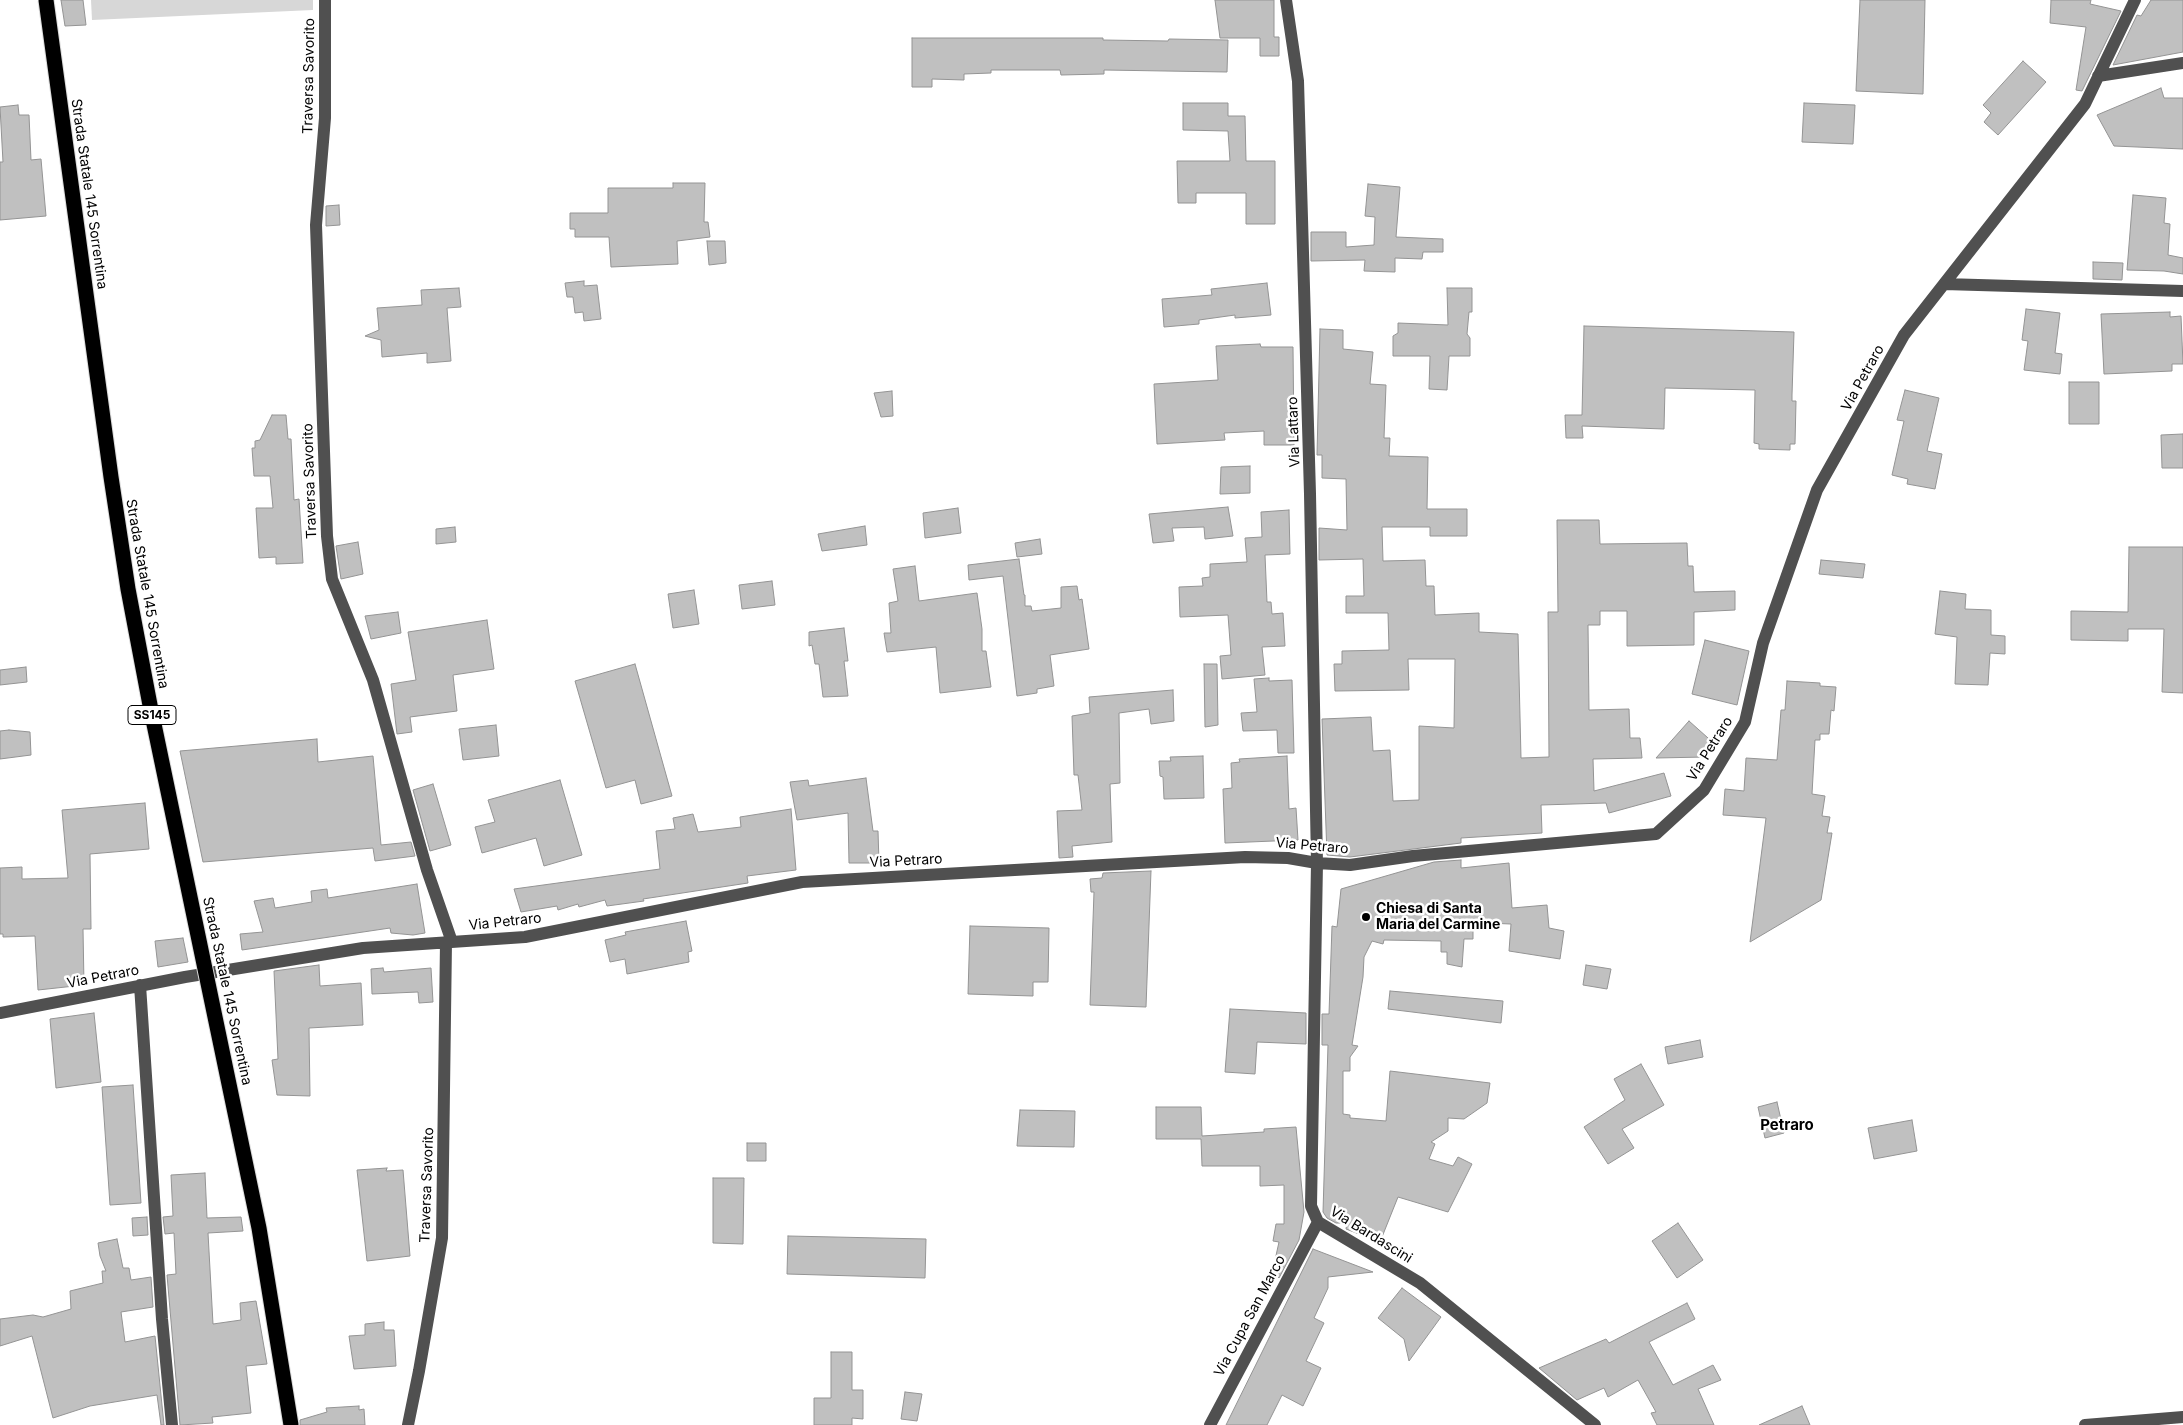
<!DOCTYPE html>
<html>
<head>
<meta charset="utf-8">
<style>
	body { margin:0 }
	canvas { display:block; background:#fff }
</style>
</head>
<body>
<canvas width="2183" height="1425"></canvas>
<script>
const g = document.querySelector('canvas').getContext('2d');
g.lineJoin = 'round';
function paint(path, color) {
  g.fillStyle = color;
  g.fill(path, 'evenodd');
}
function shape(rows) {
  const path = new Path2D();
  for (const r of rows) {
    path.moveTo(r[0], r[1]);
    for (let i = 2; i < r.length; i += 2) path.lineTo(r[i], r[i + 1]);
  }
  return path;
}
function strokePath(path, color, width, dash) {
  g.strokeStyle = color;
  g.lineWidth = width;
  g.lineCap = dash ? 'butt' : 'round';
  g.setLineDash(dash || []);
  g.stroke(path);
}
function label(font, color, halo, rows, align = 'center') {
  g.font = font + ' Inter,sans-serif';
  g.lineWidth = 5;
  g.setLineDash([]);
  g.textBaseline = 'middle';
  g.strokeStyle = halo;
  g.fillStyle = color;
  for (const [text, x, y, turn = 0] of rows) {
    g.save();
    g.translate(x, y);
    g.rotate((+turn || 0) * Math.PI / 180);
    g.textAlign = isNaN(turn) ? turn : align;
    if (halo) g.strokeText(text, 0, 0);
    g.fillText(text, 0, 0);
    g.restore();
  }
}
paint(shape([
	[91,0,313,0,313,10,92,20]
]), '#d7d7d7');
const building = shape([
	[61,0,83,0,86,25,65,26,61,0],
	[1215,0,1274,0,1274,37,1279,37,1279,56,1260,56,1260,38,1220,38,1215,0],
	[1860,0,1925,0,1923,94,1856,91,1860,0],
	[2051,0,2091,0,2090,4,2121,11,2082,91,2076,90,2086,27,2050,23,2051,0],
	[2151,0,2183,0,2183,52,2113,65,2137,15,2141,16,2151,0],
	[912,38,1103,38,1103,40,1168,41,1169,39,1228,40,1227,72,1104,70,1104,74,1061,75,1060,70,991,70,991,73,964,74,964,80,932,79,932,87,912,87,912,38],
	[2023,61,2046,82,1998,135,1984,122,1991,113,1983,105,2023,61],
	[2161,88,2164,98,2183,98,2183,149,2114,146,2097,115,2161,88],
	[1183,103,1228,103,1228,116,1245,116,1246,161,1275,161,1275,224,1246,224,1246,193,1196,193,1196,203,1178,203,1177,161,1230,161,1228,131,1183,130,1183,103],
	[1804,103,1855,105,1853,144,1802,142,1804,103],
	[18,105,19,115,29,115,31,160,41,159,46,216,0,220,0,162,3,162,0,107,18,105],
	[673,183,705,183,704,222,708,222,710,237,677,241,678,264,611,267,609,237,575,237,575,229,570,229,570,213,608,213,608,188,673,188,673,183],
	[1368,184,1400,187,1396,237,1443,239,1443,252,1423,252,1422,259,1395,258,1395,272,1364,271,1365,260,1311,261,1311,232,1346,232,1346,247,1374,245,1375,217,1365,216,1368,184],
	[2133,195,2166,198,2164,223,2170,224,2168,255,2183,258,2183,274,2164,271,2127,270,2133,195],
	[339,205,340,225,326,226,326,206,339,205],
	[707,241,725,241,726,263,709,265,707,241],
	[2093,262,2123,263,2122,280,2093,279,2093,262],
	[584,281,584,286,597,285,601,319,584,321,583,312,575,313,573,297,567,297,565,283,584,281],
	[1267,283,1271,315,1235,318,1235,315,1199,320,1199,324,1164,327,1162,299,1212,295,1211,289,1267,283],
	[459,288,461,307,447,308,451,361,427,363,427,353,382,357,381,340,365,336,379,330,377,308,422,305,421,290,459,288],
	[1447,288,1472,288,1472,312,1469,312,1467,334,1470,338,1470,356,1449,356,1447,390,1429,389,1430,356,1393,356,1393,336,1398,333,1398,323,1448,325,1447,288],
	[2026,309,2060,313,2055,353,2062,354,2060,374,2024,370,2028,341,2022,340,2026,309],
	[2170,312,2170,317,2181,316,2183,364,2172,364,2172,371,2104,374,2101,314,2170,312],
	[1584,326,1794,332,1792,395,1792,401,1796,401,1795,444,1790,444,1790,450,1759,449,1759,444,1754,443,1755,390,1665,388,1664,429,1582,426,1583,438,1566,438,1565,415,1582,415,1584,326],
	[1320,329,1343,330,1343,349,1373,352,1370,384,1386,385,1384,438,1390,438,1389,456,1428,457,1427,509,1467,509,1467,536,1430,536,1430,527,1382,527,1383,561,1425,560,1426,586,1434,586,1435,615,1479,613,1479,632,1518,634,1521,758,1549,757,1548,612,1558,612,1557,520,1599,520,1600,544,1687,543,1688,566,1693,566,1694,592,1735,591,1735,610,1694,612,1694,645,1627,646,1627,611,1600,611,1600,625,1588,625,1589,710,1629,709,1630,738,1640,738,1642,758,1593,759,1594,791,1664,773,1671,796,1609,813,1606,803,1541,805,1542,833,1461,838,1461,843,1350,857,1327,855,1322,719,1371,717,1373,751,1390,750,1393,801,1419,800,1419,726,1454,728,1455,659,1408,659,1409,690,1335,691,1334,664,1342,664,1342,651,1389,650,1388,613,1346,613,1346,596,1364,596,1363,559,1319,560,1319,528,1347,530,1346,479,1322,478,1322,455,1317,455,1320,329],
	[1260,344,1261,347,1293,347,1294,445,1264,445,1264,431,1224,433,1225,440,1157,444,1154,384,1218,380,1216,346,1260,344],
	[2069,382,2099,382,2099,424,2069,424,2069,382],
	[1905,390,1939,398,1927,451,1942,454,1935,489,1907,484,1908,479,1892,475,1904,421,1897,420,1905,390],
	[892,391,893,416,881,417,874,393,892,391],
	[272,415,286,415,288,439,291,439,294,500,299,499,303,563,276,564,276,557,259,558,256,508,273,508,270,476,254,476,252,448,255,448,255,441,260,440,272,415],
	[2183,434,2183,468,2162,468,2161,435,2183,434],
	[1250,466,1250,493,1220,494,1221,467,1250,466],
	[1228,507,1233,536,1205,539,1204,527,1172,528,1174,541,1153,543,1149,514,1228,507],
	[958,508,961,533,925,538,923,513,958,508],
	[1289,510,1290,554,1265,555,1267,602,1271,602,1272,614,1283,613,1285,646,1262,647,1265,675,1222,679,1220,656,1231,655,1228,615,1180,617,1179,587,1203,586,1202,578,1210,577,1210,564,1247,562,1245,538,1262,537,1261,512,1289,510],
	[865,526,867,545,822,551,818,534,865,526],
	[455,527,456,542,436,544,436,529,455,527],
	[1040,539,1042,554,1017,557,1015,543,1040,539],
	[358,542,363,574,341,579,336,546,358,542],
	[2129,547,2183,547,2183,693,2162,692,2164,629,2128,629,2128,641,2071,640,2071,611,2128,612,2129,547],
	[1019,559,1024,595,1025,595,1025,606,1031,606,1032,611,1061,608,1061,587,1077,586,1079,600,1082,599,1089,649,1050,655,1054,686,1037,689,1037,693,1017,696,1003,576,969,580,968,565,1019,559],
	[1821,560,1865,564,1863,578,1819,574,1821,560],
	[915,566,919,601,977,593,982,629,982,651,986,651,991,687,940,693,936,647,887,652,884,633,891,633,889,603,898,601,893,569,915,566],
	[772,581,775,605,742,609,739,585,772,581],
	[694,590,699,624,673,628,668,594,694,590],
	[1940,591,1966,594,1965,609,1991,610,1991,635,2005,636,2005,654,1990,653,1988,685,1955,684,1957,637,1935,634,1940,591],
	[398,612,401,633,371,639,365,616,398,612],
	[487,620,494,669,453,675,457,711,410,717,412,732,397,734,391,684,416,680,408,632,487,620],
	[844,628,848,661,844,661,848,696,823,697,819,664,815,664,812,645,809,646,809,632,844,628],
	[1705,640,1749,651,1737,705,1692,694,1705,640],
	[635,664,672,796,641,804,635,780,606,788,575,681,635,664],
	[1204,664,1217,664,1218,725,1205,727,1204,664],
	[26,667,27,682,0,685,0,670,26,667],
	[1269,678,1269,681,1292,680,1294,753,1278,753,1277,730,1243,731,1241,713,1257,712,1254,679,1269,678],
	[1787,681,1820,683,1820,686,1836,687,1834,711,1831,710,1829,734,1820,734,1820,740,1815,740,1812,794,1825,796,1822,816,1830,817,1827,833,1832,833,1821,900,1750,942,1766,818,1723,815,1725,789,1744,791,1746,758,1777,760,1781,710,1785,710,1787,681],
	[1173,690,1174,721,1151,724,1149,709,1119,713,1120,783,1110,784,1112,842,1072,846,1073,857,1059,858,1057,811,1082,810,1078,775,1074,775,1072,716,1090,713,1089,697,1173,690],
	[1689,721,1717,746,1706,757,1656,758,1689,721],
	[496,725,499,756,463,760,459,729,496,725],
	[9,730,30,732,31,755,0,759,0,731,9,730],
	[317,739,318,762,373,756,381,845,411,842,415,856,375,861,373,848,203,862,180,751,317,739],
	[1203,756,1204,798,1164,799,1163,777,1160,776,1159,761,1171,761,1170,757,1203,756],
	[1287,756,1289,809,1296,808,1298,840,1225,843,1223,789,1232,788,1231,763,1240,762,1239,759,1287,756],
	[866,778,873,831,878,831,879,863,849,863,848,813,797,820,790,782,808,780,809,786,866,778],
	[560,780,582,855,544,866,536,838,482,853,475,827,495,822,488,800,560,780],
	[433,784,451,845,430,851,413,790,433,784],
	[145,803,149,849,90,854,91,929,83,929,84,985,38,990,35,936,3,937,3,934,0,934,0,868,22,867,22,879,68,878,62,810,145,803],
	[791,809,796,870,747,876,748,883,643,899,644,901,607,906,605,900,579,907,578,904,558,910,557,906,521,912,514,889,660,869,656,831,675,829,673,818,693,814,698,832,741,827,740,817,791,809],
	[1461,860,1461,868,1509,863,1512,908,1547,905,1549,928,1564,931,1560,959,1509,951,1511,924,1486,923,1485,926,1473,926,1473,939,1464,939,1462,967,1447,964,1447,952,1441,952,1441,941,1384,940,1383,944,1372,941,1364,957,1363,977,1352,1045,1358,1046,1350,1057,1350,1071,1343,1071,1343,1114,1350,1115,1350,1118,1386,1121,1390,1071,1490,1083,1487,1103,1464,1119,1448,1118,1448,1131,1431,1142,1435,1144,1429,1159,1453,1166,1458,1157,1472,1164,1448,1212,1398,1197,1380,1242,1346,1229,1347,1223,1336,1223,1327,1218,1323,1212,1328,1045,1322,1045,1322,1014,1329,1014,1332,926,1337,927,1341,889,1434,862,1461,860],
	[1151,871,1146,1007,1090,1005,1094,892,1091,892,1090,879,1102,878,1103,873,1151,871],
	[417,884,425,933,413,935,391,933,390,928,242,950,240,934,263,932,254,901,273,898,275,908,312,902,311,891,327,889,328,898,417,884],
	[686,921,692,951,688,952,689,962,627,974,625,959,610,962,605,940,626,935,625,932,686,921],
	[970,926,1049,928,1048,982,1033,982,1033,996,968,994,970,926],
	[183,938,188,962,158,967,155,941,183,938],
	[319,965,320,986,361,983,363,1025,309,1028,310,1096,277,1095,272,1060,278,1059,274,971,319,965],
	[1586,965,1611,969,1607,989,1583,985,1586,965],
	[383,968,384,972,431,968,433,1002,419,1003,418,992,372,994,371,969,383,968],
	[1390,991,1503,1001,1501,1023,1388,1009,1390,991],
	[1230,1009,1306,1013,1306,1044,1257,1042,1255,1074,1225,1072,1230,1009],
	[94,1013,101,1082,56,1088,50,1019,94,1013],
	[1700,1040,1703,1057,1668,1064,1665,1047,1700,1040],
	[1641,1064,1664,1105,1622,1129,1634,1148,1608,1164,1584,1127,1625,1100,1614,1079,1641,1064],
	[133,1085,141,1203,110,1205,102,1087,133,1085],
	[1777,1102,1784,1133,1765,1138,1758,1107,1777,1102],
	[1156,1107,1201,1107,1202,1136,1264,1132,1264,1129,1296,1127,1304,1212,1299,1240,1279,1278,1276,1275,1280,1262,1275,1260,1279,1242,1273,1241,1276,1224,1284,1224,1284,1185,1260,1186,1260,1166,1202,1166,1201,1139,1156,1139,1156,1107],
	[1020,1110,1075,1111,1074,1147,1017,1146,1020,1110],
	[1912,1120,1917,1151,1874,1159,1868,1128,1912,1120],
	[747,1143,766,1143,766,1161,747,1161,747,1143],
	[387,1168,386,1171,403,1170,410,1256,367,1261,357,1170,387,1168],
	[205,1173,207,1218,241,1217,243,1231,208,1233,213,1324,241,1320,240,1303,256,1301,267,1364,246,1366,251,1413,212,1417,213,1423,180,1425,167,1275,176,1274,174,1233,165,1234,163,1217,173,1216,171,1175,205,1173],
	[713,1178,744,1178,743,1244,713,1243,713,1178],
	[147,1217,148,1235,133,1236,132,1218,147,1217],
	[1678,1223,1703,1260,1677,1278,1652,1241,1678,1223],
	[788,1236,926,1239,925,1278,787,1274,788,1236],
	[117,1239,123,1268,129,1268,131,1280,151,1277,153,1307,121,1312,125,1342,155,1336,164,1425,161,1425,157,1395,90,1406,53,1418,32,1336,0,1346,0,1319,33,1315,43,1317,71,1309,70,1291,103,1283,102,1271,106,1271,100,1256,98,1243,117,1239],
	[1313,1249,1373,1272,1328,1277,1328,1288,1314,1318,1324,1323,1306,1361,1321,1368,1303,1406,1282,1395,1267,1425,1226,1425,1313,1249],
	[1402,1288,1441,1317,1409,1361,1404,1339,1378,1318,1402,1288],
	[1687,1303,1695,1319,1649,1342,1673,1385,1713,1365,1721,1380,1698,1389,1714,1425,1657,1425,1651,1413,1656,1412,1638,1380,1608,1397,1604,1388,1577,1400,1539,1368,1606,1339,1609,1343,1687,1303],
	[384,1322,384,1330,394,1330,396,1366,354,1369,349,1336,365,1335,365,1324,384,1322],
	[831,1352,852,1352,852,1390,863,1390,863,1419,852,1418,852,1425,814,1425,814,1398,831,1398,831,1352],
	[905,1392,922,1394,917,1421,901,1419,905,1392],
	[359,1406,359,1410,364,1409,365,1425,300,1425,300,1420,327,1412,326,1408,359,1406],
	[1802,1406,1810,1425,1759,1425,1802,1406]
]);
paint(building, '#c0c0c0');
strokePath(building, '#949494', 1);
strokePath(shape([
	[325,0,325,118,316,225,327,536,332,579,373,680,427,870,452,942],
	[1286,0,1298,81,1310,494,1317,863,1311,1206,1318,1222,1420,1283,1595,1425],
	[2098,76,2183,63],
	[1944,284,2183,291],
	[140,985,162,1319,172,1425],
	[0,1013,185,977,363,948,525,937,802,882,1245,857,1288,858,1317,863,1350,865,1413,856,1656,834,1704,790,1745,722,1763,643,1817,490,1904,335,2085,104,2135,0],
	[408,1425,419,1371,442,1238,446,942],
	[1210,1425,1318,1222],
	[2085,1425,2183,1417]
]), '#505050', 12);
const highwayBridge = shape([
	[46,0,111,477,128,589,150,705,259,1228,291,1425]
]);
strokePath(highwayBridge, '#dbdbdb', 17, []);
strokePath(highwayBridge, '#000', 15);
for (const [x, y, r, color] of [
	[1366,917,5,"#000"]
]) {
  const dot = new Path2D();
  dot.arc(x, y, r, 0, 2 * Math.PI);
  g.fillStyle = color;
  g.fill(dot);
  strokePath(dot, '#fff', 2);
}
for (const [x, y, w] of [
	[152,715,48]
]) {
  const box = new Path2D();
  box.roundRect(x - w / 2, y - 9.5, w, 19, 4);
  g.fillStyle = '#fff';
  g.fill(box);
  strokePath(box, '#000', 1);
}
label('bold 12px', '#000', null, [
	["SS145",152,715]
]);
label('14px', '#000', '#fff', [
	["Traversa Savorito",309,76,-89],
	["Strada Statale 145 Sorrentina",89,194,82],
	["Via Petraro",1863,378,-61],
	["Via Lattaro",1294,432,-92],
	["Traversa Savorito",310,481,-92],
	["Strada Statale 145 Sorrentina",147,594,80],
	["Via Petraro",1710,749,-58],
	["Via Petraro",1312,846,5],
	["Via Petraro",906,861,-3],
	["Via Petraro",505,922,-6],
	["Via Petraro",103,977,-11],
	["Strada Statale 145 Sorrentina",227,991,78],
	["Traversa Savorito",427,1185,-88],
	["Via Bardascini",1371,1235,32],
	["Via Cupa San Marco",1250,1316,-62]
]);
label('bold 14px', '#000', '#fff', [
	["Chiesa di Santa",1376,909],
	["Maria del Carmine",1376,925]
], 'left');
label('bold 15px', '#000', '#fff', [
	["Petraro",1787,1125]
]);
</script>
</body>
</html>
